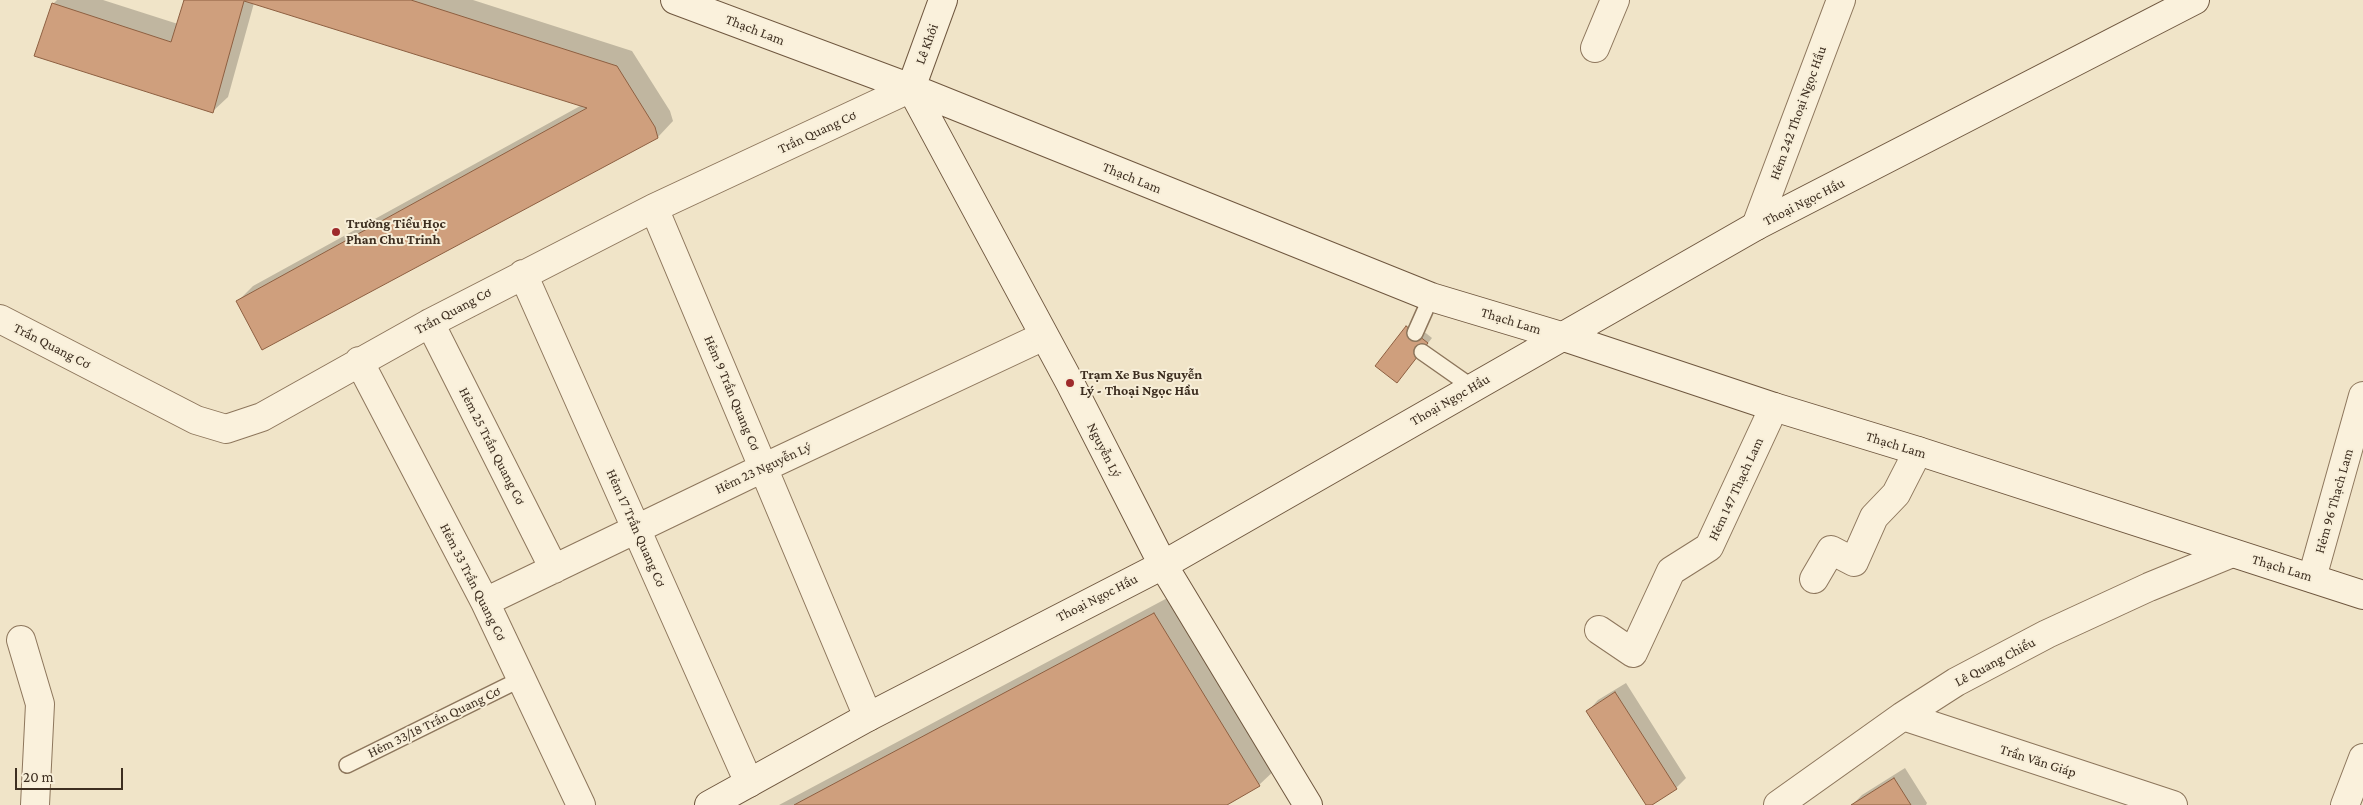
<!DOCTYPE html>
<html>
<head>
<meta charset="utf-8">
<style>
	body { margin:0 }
	#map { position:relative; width:2363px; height:805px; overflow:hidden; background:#f0e4c8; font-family:"Crimson Pro",serif }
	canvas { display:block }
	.scale { position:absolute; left:15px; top:768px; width:108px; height:22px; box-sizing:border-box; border:2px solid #3d2e20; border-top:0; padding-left:6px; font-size:15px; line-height:18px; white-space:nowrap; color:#3d2e20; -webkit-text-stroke:4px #f7eed8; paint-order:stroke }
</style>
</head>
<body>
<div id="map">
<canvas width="2363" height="805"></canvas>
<div class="scale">20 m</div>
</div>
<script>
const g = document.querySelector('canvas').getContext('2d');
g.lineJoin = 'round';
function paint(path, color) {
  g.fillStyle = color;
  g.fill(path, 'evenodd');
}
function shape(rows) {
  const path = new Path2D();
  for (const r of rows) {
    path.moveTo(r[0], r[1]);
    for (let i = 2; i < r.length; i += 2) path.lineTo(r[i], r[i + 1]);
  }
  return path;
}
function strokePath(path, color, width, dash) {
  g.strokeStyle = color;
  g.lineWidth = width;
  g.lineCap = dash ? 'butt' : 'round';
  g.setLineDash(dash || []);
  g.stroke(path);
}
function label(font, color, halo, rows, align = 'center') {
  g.font = font + ' "Crimson Pro",serif';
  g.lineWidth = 4;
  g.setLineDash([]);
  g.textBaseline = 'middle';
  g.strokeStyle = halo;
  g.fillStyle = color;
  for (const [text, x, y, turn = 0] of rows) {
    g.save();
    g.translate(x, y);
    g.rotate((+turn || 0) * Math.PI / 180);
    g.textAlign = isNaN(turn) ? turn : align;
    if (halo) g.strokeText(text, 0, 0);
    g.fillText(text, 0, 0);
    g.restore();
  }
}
paint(shape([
	[57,0,103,0,178,24,186,0,473,0,632,51,670,111,673,121,658,137,238,301,253,286,582,105,254,3,228,97,212,112,53,4],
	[1412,322,1432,338,1402,376,1407,327],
	[1173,595,1278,767,1259,785,1225,805,779,805],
	[1626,683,1686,778,1676,788,1650,805,1648,805,1588,711,1598,700],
	[1905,768,1927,803,1926,805,1852,805,1862,795]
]), '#0003');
const building = shape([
	[184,0,411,0,617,66,655,127,658,138,262,350,236,301,587,108,244,1,213,113,34,56,52,3,171,42,184,0],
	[1406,326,1428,343,1397,383,1375,366,1406,326],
	[1154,613,1260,786,1227,805,794,805,1154,613],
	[1615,692,1677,789,1652,805,1646,805,1586,711,1615,692],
	[1894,778,1911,805,1851,805,1894,778]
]);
paint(building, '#cf9f7d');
strokePath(building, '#8d5f41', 1);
const lane = shape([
	[1415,333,1431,297],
	[1422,352,1472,387],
	[347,765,521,679]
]);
const street = shape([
	[1595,48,1615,0],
	[654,208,868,717],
	[1756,226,1841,0],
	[523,274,749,783],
	[0,319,196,420,226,429,262,417,430,323,654,208,911,88],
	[430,323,554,569],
	[359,361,485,602,581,805],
	[2312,578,2363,396],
	[1814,579,1831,550,1854,562,1874,517,1896,494,1918,451],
	[485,602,763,468,1044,336],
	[1599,630,1633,653,1671,571,1709,547,1774,407],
	[21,640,40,704,35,805],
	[1903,716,2173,805],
	[1778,805,1903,716,1956,682,2047,634,2149,587,2232,553],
	[2345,805,2363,758]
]);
const secondary = shape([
	[675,0,911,88,1431,297,1561,336,1774,407,1918,451,2363,595],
	[943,0,911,88,1070,383,1163,565,1308,805],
	[709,805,868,717,1163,565,1756,226,2195,0]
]);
strokePath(lane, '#8d765c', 18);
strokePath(street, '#8d765c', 30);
strokePath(secondary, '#6f573f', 30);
strokePath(lane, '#faf1dc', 15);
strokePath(street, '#faf1dc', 28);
strokePath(secondary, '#faf1dc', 28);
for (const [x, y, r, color] of [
	[336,232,5,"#9e2a2b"],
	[1070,383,5,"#9e2a2b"]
]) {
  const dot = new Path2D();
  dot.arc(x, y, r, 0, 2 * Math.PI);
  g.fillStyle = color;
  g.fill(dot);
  strokePath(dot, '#f7eed8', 2);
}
label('14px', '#3d2e20', '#f7eed8', [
	["Thạch Lam",755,30,21],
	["Lê Khôi",927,44,-70],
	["Hẻm 242 Thoại Ngọc Hầu",1798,113,-70],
	["Trần Quang Cơ",817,132,-25],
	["Thạch Lam",1132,178,22],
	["Thoại Ngọc Hầu",1804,202,-27],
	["Trần Quang Cơ",453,311,-28],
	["Thạch Lam",1511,321,17],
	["Trần Quang Cơ",52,346,27],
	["Hẻm 9 Trần Quang Cơ",732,393,67],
	["Thoại Ngọc Hầu",1450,400,-30],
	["Thạch Lam",1896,445,17],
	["Hẻm 25 Trần Quang Cơ",492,446,63],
	["Nguyễn Lý",1104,450,63],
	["Hẻm 23 Nguyễn Lý",763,468,-25],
	["Hẻm 147 Thạch Lam",1736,489,-65],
	["Hẻm 96 Thạch Lam",2334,501,-74],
	["Hẻm 17 Trần Quang Cơ",636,528,66],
	["Thạch Lam",2282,568,17],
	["Hẻm 33 Trần Quang Cơ",473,582,63],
	["Thoại Ngọc Hầu",1097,598,-27],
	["Lê Quang Chiểu",1995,662,-28],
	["Hẻm 33/18 Trần Quang Cơ",434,722,-26],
	["Trần Văn Giáp",2038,761,18]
]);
label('bold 14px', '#3d2e20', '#f7eed8', [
	["Trường Tiểu Học",346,224],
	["Phan Chu Trinh",346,240],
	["Trạm Xe Bus Nguyễn",1080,375],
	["Lý - Thoại Ngọc Hầu",1080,391]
], 'left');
</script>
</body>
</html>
